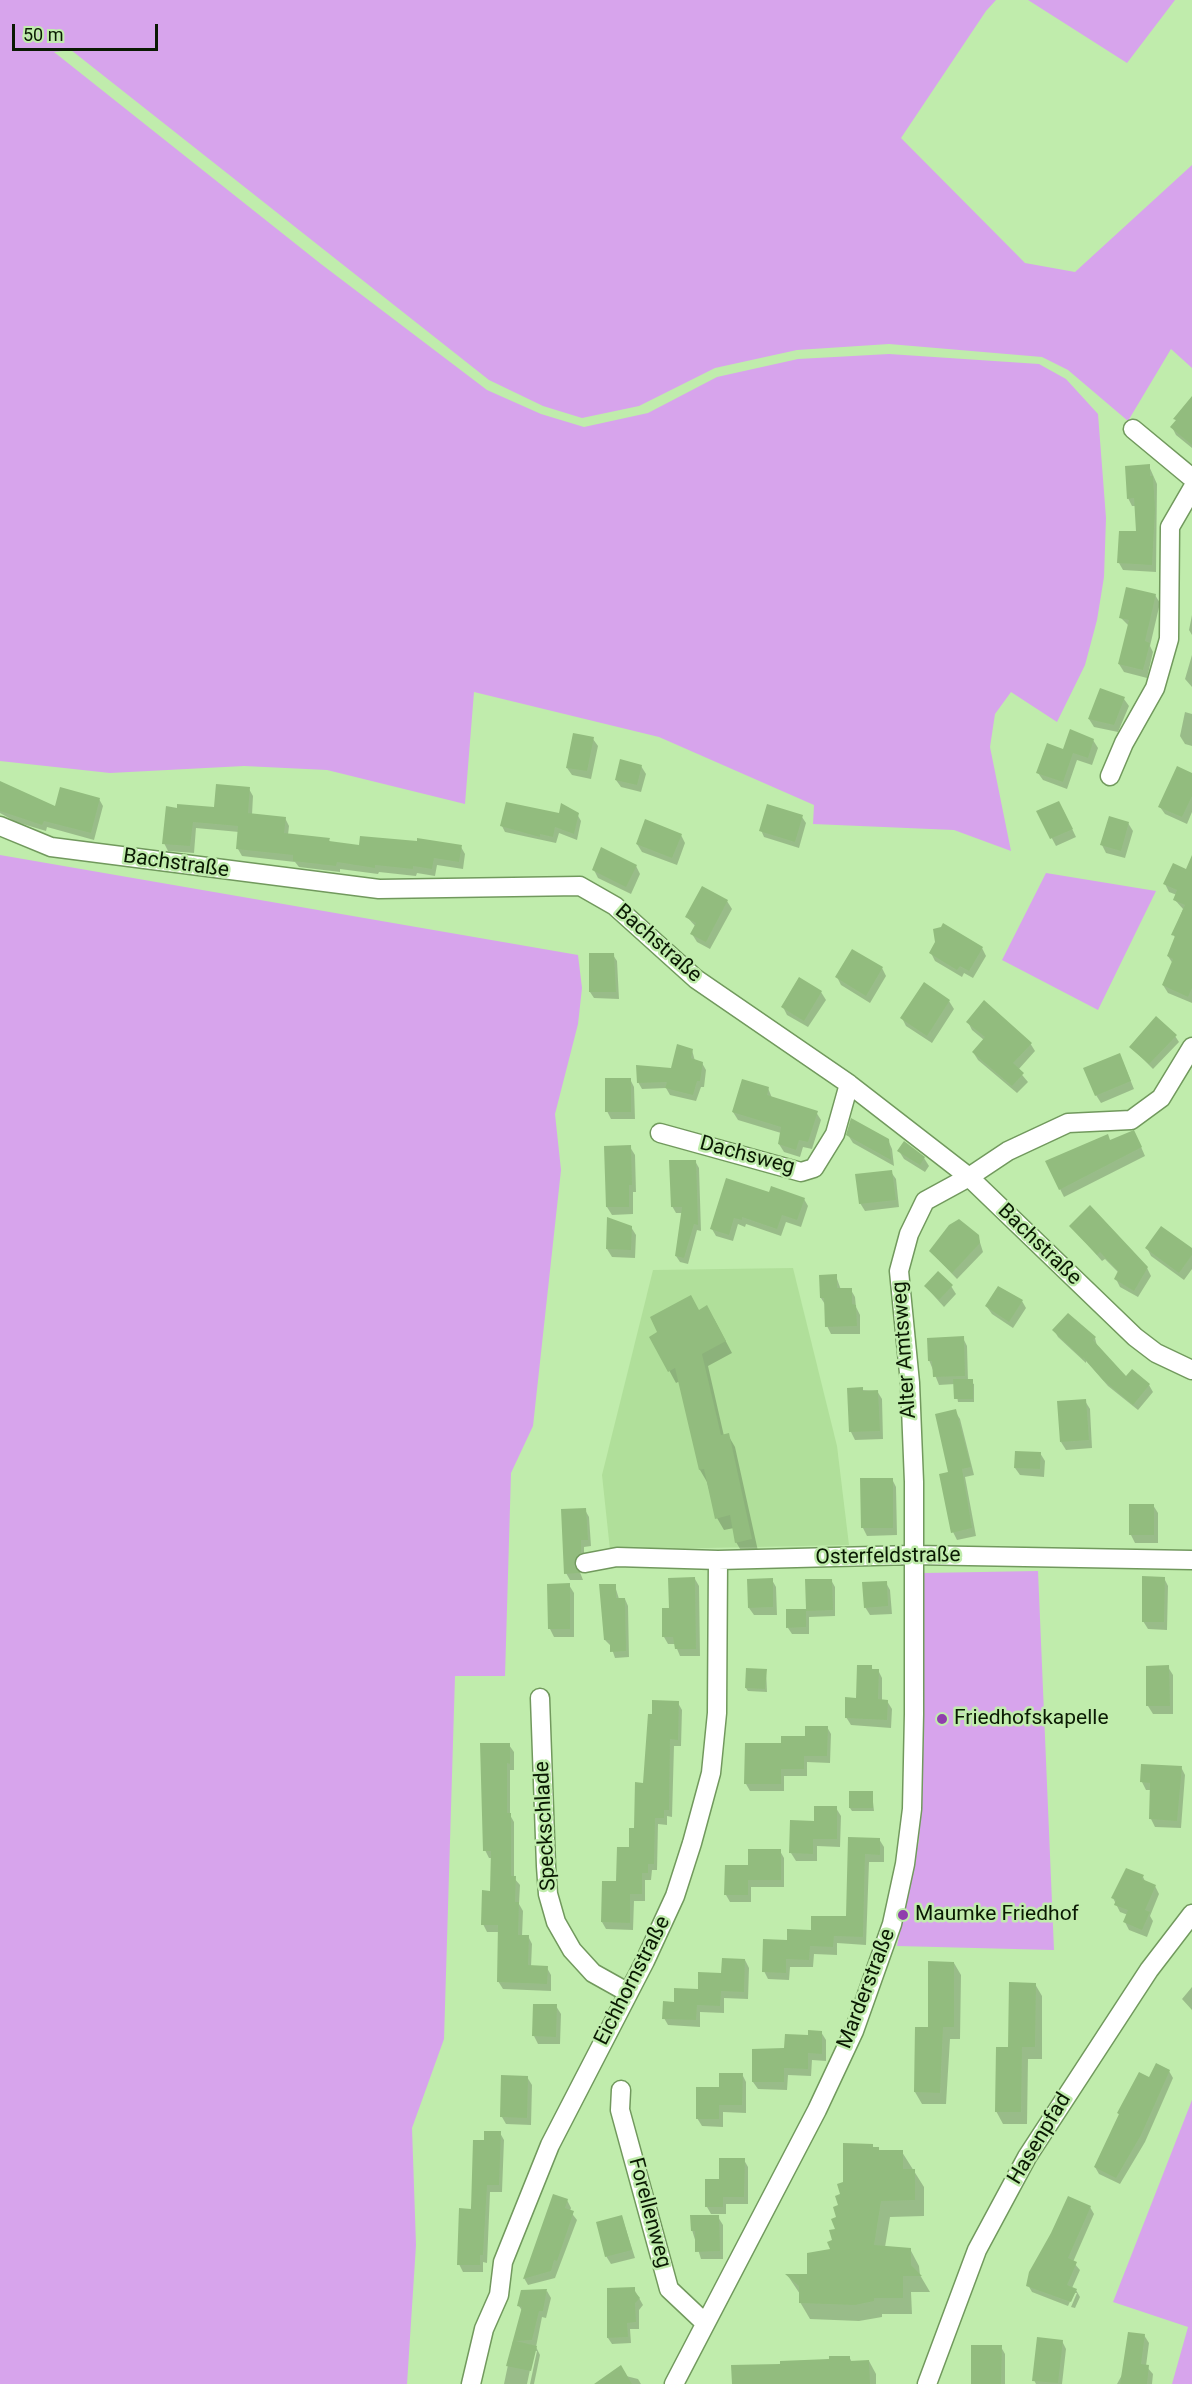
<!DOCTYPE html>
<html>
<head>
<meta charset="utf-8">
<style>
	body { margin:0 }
	#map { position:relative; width:1192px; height:2384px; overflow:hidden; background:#c0ecac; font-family:Roboto,sans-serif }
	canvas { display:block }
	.scale { position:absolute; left:12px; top:24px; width:146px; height:27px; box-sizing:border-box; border:3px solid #0a1a03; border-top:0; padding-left:8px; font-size:18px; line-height:21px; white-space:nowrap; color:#0a1a03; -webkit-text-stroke:4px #c0ecac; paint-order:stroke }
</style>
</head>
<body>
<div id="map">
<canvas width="1192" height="2384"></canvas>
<div class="scale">50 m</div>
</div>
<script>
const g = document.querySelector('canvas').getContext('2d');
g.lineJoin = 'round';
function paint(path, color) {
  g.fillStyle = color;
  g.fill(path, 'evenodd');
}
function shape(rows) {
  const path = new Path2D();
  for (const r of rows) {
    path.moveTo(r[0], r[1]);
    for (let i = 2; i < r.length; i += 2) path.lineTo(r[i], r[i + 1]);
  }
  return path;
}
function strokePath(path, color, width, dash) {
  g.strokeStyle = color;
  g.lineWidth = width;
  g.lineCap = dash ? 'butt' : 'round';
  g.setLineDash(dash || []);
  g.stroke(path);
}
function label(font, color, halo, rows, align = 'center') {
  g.font = font + ' Roboto,sans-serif';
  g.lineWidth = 5;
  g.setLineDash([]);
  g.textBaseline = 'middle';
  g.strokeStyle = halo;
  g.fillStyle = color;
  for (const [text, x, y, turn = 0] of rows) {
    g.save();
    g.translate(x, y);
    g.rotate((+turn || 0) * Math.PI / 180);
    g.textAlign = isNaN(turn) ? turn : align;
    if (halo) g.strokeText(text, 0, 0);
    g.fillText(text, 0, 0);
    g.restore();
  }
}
paint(shape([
	[793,1268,837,1446,849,1545,610,1550,602,1475,653,1270]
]), '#b0df9a');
paint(shape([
	[0,0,996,0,986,11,901,138,1025,263,1075,272,1192,165,1192,368,1171,349,1128,421,1068,370,1042,357,889,344,797,350,715,368,639,406,582,418,543,406,489,380,71,50,54,52,321,264,487,390,541,414,584,427,648,413,717,377,798,359,889,354,1039,364,1066,379,1098,414,1106,518,1104,577,1097,620,1085,665,1057,722,1011,692,995,714,990,747,1011,851,954,830,813,824,814,805,659,737,474,692,465,804,327,770,244,766,110,773,0,761],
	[1028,0,1175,0,1127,63],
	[0,855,578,955,582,988,578,1024,555,1114,561,1170,533,1426,511,1473,505,1676,455,1676,444,2039,412,2128,416,2245,407,2384,0,2384],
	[1046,873,1156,891,1098,1010,1002,960],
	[1038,1571,1054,1950,897,1946,919,1840,924,1573],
	[1192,2100,1192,2384,1172,2384,1188,2327,1113,2302]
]), '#d7a4ec');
paint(shape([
	[1192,406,1192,448,1176,435,1172,427,1177,421,1175,419],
	[1149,466,1157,484,1156,572,1123,570,1119,563,1137,533,1136,506,1132,506,1128,498],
	[1155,595,1160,603,1150,646,1153,652,1147,678,1124,672,1119,664,1129,626,1121,618],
	[1192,615,1192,635,1189,630],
	[1192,655,1192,687,1185,679],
	[1124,699,1129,706,1118,732,1094,727,1089,719],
	[1185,712,1192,714,1192,746,1185,744,1180,736],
	[593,739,598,746,591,779,572,775,567,768],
	[1093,740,1098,748,1092,765,1077,760,1067,789,1043,780,1038,773],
	[641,766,646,774,641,792,621,787,616,780],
	[1192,774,1192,812,1187,824,1165,814,1160,807],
	[0,782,56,808,99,799,103,806,94,840,47,827,46,831,16,822,0,813],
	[249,789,253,796,252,815,285,818,289,826,288,835,329,840,331,843,360,847,461,847,465,854,463,869,437,865,435,876,417,873,416,876,379,872,378,874,340,869,340,872,299,867,295,862,242,856,238,849,239,832,196,828,194,853,168,851,164,843,167,808,216,809],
	[1063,810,1076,837,1056,846,1038,812],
	[577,814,581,821,577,840,559,833,556,843,505,832,502,826],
	[802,817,806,823,799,848,764,837,761,830],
	[1128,823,1133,831,1125,858,1106,853,1102,845],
	[681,835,685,843,677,865,642,852,637,844],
	[636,866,640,874,631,894,598,878,594,870],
	[1192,873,1192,1003,1168,993,1163,985,1173,964,1168,956,1176,939,1173,934,1183,909,1175,900,1177,895,1169,892,1165,884],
	[727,901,732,909,710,949,697,942,692,934,696,927,687,917],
	[982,948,986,956,973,978,964,973,962,977,935,961,931,953],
	[613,955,617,961,619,999,594,998,590,992],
	[882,968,886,976,870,1003,841,985,837,977],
	[821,992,826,1000,808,1027,787,1015,783,1007],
	[949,1001,954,1009,932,1043,906,1026,902,1018],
	[968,1022,1030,1043,1035,1051,1018,1070,1028,1082,1017,1093,978,1060,973,1052,984,1040,972,1030],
	[1175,1036,1179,1042,1153,1069,1131,1047],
	[692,1050,695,1061,702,1063,706,1070,704,1087,701,1087,696,1101,670,1095,666,1088,642,1089,638,1082,672,1069],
	[1123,1062,1134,1089,1101,1103,1096,1095],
	[630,1079,634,1087,635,1119,611,1119,607,1111],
	[768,1088,772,1098,816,1112,821,1120,812,1149,803,1147,800,1157,784,1152,779,1144,781,1133,738,1120,733,1112],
	[848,1135,888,1140,892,1149,894,1166,853,1143],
	[1138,1140,1145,1156,1064,1197,1060,1189,1110,1142],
	[904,1143,924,1158,929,1166,925,1172,904,1159,899,1151],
	[630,1147,635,1155,636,1192,633,1192,633,1214,612,1215,607,1207],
	[695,1161,699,1168,701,1231,697,1230,688,1264,680,1262,676,1256,683,1213,676,1213,672,1206],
	[891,1172,896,1179,899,1207,865,1211,860,1203],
	[770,1194,804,1199,808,1206,801,1227,786,1222,781,1236,746,1224,745,1227,738,1224,733,1241,716,1236,712,1229],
	[1071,1226,1147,1268,1151,1276,1138,1297,1120,1287,1116,1279,1119,1273,1105,1259,1102,1261],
	[631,1227,636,1235,635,1258,612,1257,607,1249],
	[978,1236,983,1252,957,1279,930,1251],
	[1147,1248,1192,1250,1192,1269,1184,1280,1151,1256],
	[836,1276,841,1290,851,1290,855,1297,856,1307,860,1315,860,1334,831,1334,827,1326,826,1306,821,1298],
	[951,1286,956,1294,944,1307,926,1287],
	[1022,1301,1026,1308,1013,1328,992,1314,987,1307],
	[698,1311,714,1319,732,1353,708,1366,724,1436,728,1435,735,1447,758,1551,743,1554,736,1542,734,1528,724,1530,717,1518,707,1482,700,1470,680,1381,676,1383,651,1337],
	[1068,1315,1095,1338,1097,1346,1126,1379,1133,1371,1149,1385,1153,1392,1138,1410,1108,1386,1086,1361,1086,1363,1058,1337,1054,1330],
	[963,1338,967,1346,968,1381,974,1384,974,1402,958,1402,955,1384,939,1385,929,1360],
	[849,1389,877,1391,882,1399,883,1439,855,1440,851,1432],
	[1085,1401,1090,1409,1092,1448,1066,1450,1061,1442],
	[955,1411,960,1419,974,1475,965,1477,976,1536,957,1540,953,1532,949,1473],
	[1040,1453,1045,1461,1044,1477,1020,1475,1015,1468],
	[892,1479,896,1487,897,1535,867,1536,863,1528],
	[1153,1505,1158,1513,1158,1543,1135,1543,1131,1535],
	[585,1510,589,1517,591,1546,584,1547,584,1560,578,1567,583,1580,570,1580,566,1573],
	[1164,1578,1168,1586,1167,1630,1148,1629,1143,1621],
	[695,1579,699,1586,700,1656,680,1656,675,1644,668,1644,664,1637],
	[772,1580,776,1587,777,1615,754,1615,749,1608],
	[831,1580,835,1587,835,1616,809,1617,809,1634,792,1634,788,1628,787,1611,807,1611],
	[886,1583,890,1590,892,1614,870,1615,865,1607],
	[569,1585,574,1593,574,1637,554,1637,550,1629],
	[615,1586,619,1599,625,1599,628,1606,629,1657,615,1658,611,1646,605,1640],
	[871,1667,873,1670,878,1670,882,1678,882,1701,887,1701,892,1709,891,1728,851,1725,846,1717,858,1700],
	[1168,1667,1173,1675,1173,1714,1153,1714,1148,1706],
	[766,1670,767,1692,748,1691,746,1688],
	[678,1703,682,1710,681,1746,674,1746,672,1817,667,1816,667,1825,658,1824,657,1870,652,1870,651,1880,645,1880,645,1901,634,1901,633,1930,606,1929,602,1922,630,1849,644,1784],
	[827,1727,831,1734,830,1763,807,1762,807,1776,784,1776,784,1791,750,1791,746,1784,782,1745],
	[509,1745,514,1752,514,1770,510,1770,510,1815,514,1822,514,1878,520,1885,519,1904,523,1911,522,1936,528,1936,532,1944,531,1967,547,1968,551,1975,551,1991,503,1989,498,1981,500,1932,487,1932,483,1924,491,1892,493,1858,489,1858,485,1850],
	[1181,1767,1185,1775,1181,1828,1155,1827,1151,1819,1151,1790,1146,1790,1142,1782],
	[872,1793,874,1811,852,1811,850,1808],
	[836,1808,841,1816,840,1847,817,1846,817,1861,796,1861,791,1853,815,1822],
	[849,1839,879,1839,884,1847,884,1862,869,1862,866,1945,837,1943,837,1955,814,1954,813,1967,790,1967,789,1980,768,1979,764,1971,788,1941,847,1918],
	[780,1851,784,1858,784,1887,751,1887,751,1902,730,1902,726,1895,750,1866],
	[1143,1877,1146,1883,1155,1886,1159,1894,1150,1916,1153,1921,1147,1937,1129,1930,1125,1922,1128,1915,1120,1912,1113,1898],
	[745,1960,749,1968,748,1999,724,1998,724,2013,700,2012,700,2027,668,2025,664,2018,675,2003],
	[954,1963,961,1975,960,2039,950,2039,946,2104,922,2104,915,2092,929,2028],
	[1035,1984,1042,1996,1042,2059,1028,2059,1027,2124,1003,2124,996,2111,1010,2048],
	[1192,1987,1192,2010,1182,1999],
	[556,2006,561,2014,560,2044,538,2044,534,2036],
	[821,2032,826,2040,826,2061,812,2060,811,2076,788,2075,787,2090,758,2089,753,2082,786,2049],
	[1169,2071,1173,2078,1145,2142,1120,2184,1099,2174,1095,2167,1120,2116,1118,2113],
	[742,2074,746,2082,746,2113,723,2112,723,2127,702,2126,697,2118,721,2089],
	[527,2077,532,2085,531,2125,506,2124,502,2117],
	[500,2133,504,2140,502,2192,490,2192,487,2263,483,2262,483,2272,463,2272,459,2264,485,2142],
	[873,2148,880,2152,902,2152,924,2187,924,2216,890,2217,885,2247,910,2249,919,2266,920,2275,930,2292,911,2292,912,2314,882,2314,882,2317,859,2321,810,2319,800,2302,800,2294,788,2276,808,2275,832,2250,845,2183],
	[744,2160,748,2167,748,2204,726,2204,726,2214,711,2214,707,2207],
	[567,2200,571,2208,570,2211,577,2220,555,2278,528,2285,524,2278],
	[1090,2207,1094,2214,1073,2262,1080,2270,1072,2288,1076,2290,1080,2297,1075,2308,1071,2307,1077,2293,1074,2293,1068,2306,1032,2292,1028,2285,1053,2234],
	[622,2217,635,2258,611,2264,606,2256],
	[718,2217,723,2225,723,2259,701,2259,692,2230],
	[634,2289,643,2305,639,2310,639,2329,630,2329,631,2343,612,2344,608,2338],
	[547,2291,551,2298,546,2318,542,2317,536,2347,540,2355,534,2384,530,2384,537,2351,534,2351,527,2384,504,2384,513,2341,516,2342,523,2312,519,2306],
	[1144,2335,1149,2343,1146,2366,1153,2374,1152,2384,1117,2384],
	[1062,2341,1066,2349,1062,2384,1036,2384,1034,2380],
	[1001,2347,1005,2354,1005,2384,973,2384],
	[849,2357,852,2362,869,2361,876,2374,876,2384,733,2384,781,2365],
	[626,2376,638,2379,641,2384,609,2384]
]), '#0003');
paint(shape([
	[1192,396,1192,445,1170,427,1176,420,1173,419],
	[1150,464,1150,476,1153,476,1155,509,1152,565,1117,563,1119,531,1136,531,1134,498,1127,499,1125,466],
	[1126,587,1156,594,1145,641,1150,643,1143,670,1118,664,1129,620,1119,618],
	[1100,688,1125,697,1114,725,1088,719],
	[1070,729,1094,739,1088,758,1073,753,1063,782,1036,773,1047,743,1063,749],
	[573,733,594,737,587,771,566,768],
	[620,759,642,765,637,785,615,780],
	[1177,766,1192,773,1192,796,1182,817,1158,807],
	[0,781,55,806,60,787,100,798,91,833,44,821,42,825,0,811],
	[216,784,250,787,248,813,286,817,284,833,330,838,329,841,359,845,360,836,417,841,417,838,462,845,459,862,434,858,432,869,413,866,413,869,375,865,375,868,337,862,336,866,293,861,293,855,236,849,238,826,193,822,190,846,162,844,166,806,177,808,177,804,214,807],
	[1059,801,1073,829,1050,839,1036,811],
	[506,802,559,813,561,803,579,813,574,834,555,827,553,837,540,834,540,837,500,826],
	[767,804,803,815,795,842,759,831],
	[1109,816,1129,822,1121,851,1100,845],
	[645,819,682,834,672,858,636,844],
	[601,847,637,865,626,887,592,870],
	[1192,855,1192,988,1188,997,1162,985,1173,959,1167,956,1175,936,1171,935,1185,905,1173,900,1177,890,1163,884,1173,863,1186,869],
	[702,886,728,900,706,942,690,934,696,923,685,917],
	[943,923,983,947,969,971,960,966,957,970,929,953,935,942,933,929,941,927],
	[852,949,883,967,866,996,835,977],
	[589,953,614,953,616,992,589,992],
	[799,977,822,991,804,1021,781,1007],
	[924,982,950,1000,927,1036,900,1018],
	[984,1000,1032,1043,1013,1063,1024,1073,1012,1086,972,1052,985,1037,966,1022],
	[1156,1016,1177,1035,1149,1064,1129,1047],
	[677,1044,693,1049,691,1058,703,1062,700,1081,697,1081,693,1095,665,1088,667,1082,637,1083,636,1065,671,1068],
	[1120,1053,1131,1081,1095,1096,1083,1068],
	[605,1078,631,1078,631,1112,605,1112],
	[742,1079,769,1087,767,1095,818,1111,808,1142,799,1140,796,1150,778,1144,781,1127,732,1112],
	[851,1118,889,1139,891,1160,846,1135],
	[1134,1130,1142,1147,1059,1190,1045,1161,1108,1134,1110,1140],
	[904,1141,925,1157,920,1165,897,1151],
	[631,1145,632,1185,629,1185,629,1207,606,1207,604,1146],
	[669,1160,696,1160,698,1225,694,1224,684,1258,675,1256,682,1207,671,1207],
	[892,1170,896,1200,859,1204,855,1174],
	[726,1178,769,1192,771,1186,805,1198,797,1220,782,1215,777,1229,742,1217,742,1220,734,1218,729,1235,710,1229],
	[1090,1205,1148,1267,1134,1291,1114,1279,1118,1271,1100,1252,1097,1255,1069,1226],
	[607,1217,632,1226,631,1250,606,1249],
	[959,1219,979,1235,980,1243,952,1273,929,1251,949,1225],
	[1161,1226,1192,1248,1192,1255,1179,1273,1145,1248],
	[938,1271,953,1285,939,1300,924,1286],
	[837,1274,837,1288,852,1288,852,1304,856,1305,857,1326,825,1327,824,1298,820,1298,819,1275],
	[998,1286,1023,1300,1009,1322,985,1306],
	[691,1295,699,1310,707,1305,726,1341,702,1354,721,1435,729,1433,752,1539,735,1543,730,1515,715,1519,704,1469,699,1470,675,1368,668,1372,649,1337,657,1332,650,1317],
	[1068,1313,1096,1337,1093,1340,1126,1376,1132,1369,1150,1384,1133,1405,1103,1380,1083,1357,1084,1360,1052,1330],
	[964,1336,965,1376,933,1377,932,1361,928,1361,927,1338],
	[953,1379,973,1379,973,1399,954,1399],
	[863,1387,863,1391,878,1390,880,1431,849,1432,847,1388],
	[1086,1399,1089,1440,1060,1442,1057,1401],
	[956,1409,971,1467,962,1469,972,1528,951,1533,939,1474,948,1472,935,1414],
	[1015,1451,1041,1452,1040,1469,1014,1468],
	[860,1478,893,1478,893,1528,861,1528],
	[1129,1504,1154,1504,1154,1535,1129,1535],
	[586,1508,588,1540,581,1540,581,1553,574,1560,574,1566,581,1573,564,1574,561,1509],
	[1142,1576,1165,1577,1164,1622,1142,1622],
	[695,1577,696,1649,675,1649,673,1637,662,1637,662,1608,669,1608,668,1578],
	[773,1578,773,1607,748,1608,747,1579],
	[805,1579,832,1579,833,1610,806,1611,806,1627,786,1628,786,1609,806,1609],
	[887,1581,888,1606,864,1608,862,1582],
	[570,1583,570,1629,548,1629,547,1584],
	[599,1584,616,1584,616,1598,625,1598,626,1651,610,1652,610,1640,604,1640],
	[857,1665,872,1665,872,1669,879,1669,878,1699,888,1700,887,1720,845,1718,845,1697,856,1698],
	[1169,1665,1170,1706,1146,1706,1146,1666],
	[746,1668,767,1669,765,1689,745,1688],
	[652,1700,679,1701,678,1740,670,1739,669,1810,664,1810,664,1818,655,1818,654,1864,648,1864,648,1873,642,1873,642,1894,630,1894,630,1923,601,1922,602,1881,616,1881,617,1847,629,1847,629,1828,634,1828,635,1782,643,1783,648,1714,652,1714],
	[805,1726,828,1726,827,1756,804,1756,804,1769,781,1769,781,1784,744,1784,745,1743,781,1743,781,1736,805,1736],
	[480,1743,510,1743,510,1764,507,1763,507,1813,511,1813,511,1876,516,1876,515,1902,519,1902,518,1935,529,1935,528,1965,548,1966,547,1984,497,1982,498,1925,481,1925,482,1890,490,1891,491,1851,483,1851],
	[1141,1764,1182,1766,1177,1821,1149,1819,1150,1783,1140,1782],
	[849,1791,873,1791,873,1808,849,1808],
	[814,1806,837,1806,837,1839,813,1839,813,1854,789,1853,790,1820,814,1821],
	[848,1837,880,1838,880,1855,865,1854,863,1937,834,1936,833,1947,810,1946,809,1960,786,1959,786,1973,762,1972,763,1939,787,1940,787,1929,811,1930,811,1916,846,1916],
	[748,1849,781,1849,781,1880,748,1880,748,1895,724,1895,725,1865,748,1865],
	[1126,1868,1144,1875,1142,1879,1156,1885,1145,1910,1150,1912,1142,1930,1123,1922,1128,1910,1114,1905,1116,1900,1111,1898],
	[722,1958,745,1959,744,1992,721,1991,720,2006,697,2005,696,2020,662,2019,663,2001,674,2002,674,1988,698,1989,698,1972,721,1973],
	[928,1961,954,1962,954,2027,943,2027,940,2093,914,2092,915,2027,928,2027],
	[1009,1982,1036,1983,1035,2047,1022,2047,1021,2112,995,2112,996,2047,1008,2047],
	[533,2004,557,2004,556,2037,532,2036],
	[808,2030,822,2031,822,2054,808,2053,808,2069,784,2068,784,2082,752,2082,752,2049,784,2048,785,2034,808,2035],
	[1156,2063,1170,2070,1141,2135,1116,2178,1094,2167,1119,2114,1117,2113,1139,2072,1149,2077],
	[719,2073,743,2073,742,2105,719,2105,719,2119,696,2119,696,2087,719,2087],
	[501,2075,528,2076,527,2118,500,2117],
	[484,2131,501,2131,499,2185,487,2185,483,2255,480,2255,480,2265,457,2265,459,2208,471,2209,473,2140,484,2140],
	[843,2143,873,2144,873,2147,879,2147,879,2150,903,2150,903,2169,915,2169,915,2200,881,2201,874,2245,911,2248,911,2265,922,2276,903,2276,903,2298,874,2298,874,2301,855,2305,799,2303,799,2286,785,2274,807,2274,807,2253,830,2249,827,2242,832,2240,829,2230,835,2229,831,2219,836,2217,833,2207,838,2205,835,2196,840,2194,837,2184,843,2182],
	[719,2158,745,2158,744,2197,723,2197,723,2207,705,2207,705,2179,719,2179],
	[553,2194,568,2199,565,2208,574,2211,557,2261,554,2260,551,2271,523,2279],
	[1068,2196,1091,2206,1068,2258,1077,2262,1067,2285,1077,2289,1071,2302,1026,2286,1029,2272,1051,2233],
	[622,2215,632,2250,605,2257,596,2222],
	[690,2215,719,2215,720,2251,695,2252,695,2231,691,2231],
	[635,2287,635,2292,640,2298,635,2303,636,2322,627,2323,628,2337,607,2338,607,2288],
	[547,2289,543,2311,539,2311,532,2340,516,2341,537,2346,531,2371,506,2366,522,2307,517,2306,521,2290],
	[1128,2332,1145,2334,1141,2364,1149,2365,1147,2384,1120,2384],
	[1037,2337,1063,2340,1058,2383,1032,2381],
	[971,2345,1002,2345,1001,2384,971,2384],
	[829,2356,850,2356,850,2361,869,2360,870,2384,732,2384,731,2365,780,2364,780,2361,829,2359],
	[621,2365,632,2384,594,2384]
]), '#92bc7e');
const minor = shape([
	[1133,429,1192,478],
	[1110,776,1124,743,1155,688,1169,639,1170,527,1192,489],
	[0,826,51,847,379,889,580,886,615,906,696,979,849,1084,969,1177,1135,1337,1156,1353,1192,1370],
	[660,1133,801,1172,814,1168,835,1134,849,1084],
	[585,1563,617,1557,718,1560,913,1555,1192,1560],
	[540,1698,546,1866,548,1894,556,1922,572,1950,593,1973,627,1992],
	[621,2090,620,2110,669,2289,704,2322],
	[471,2384,484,2329,499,2295,503,2262,550,2145,645,1961,675,1896,692,1843,711,1773,717,1713,718,1560],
	[674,2384,817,2110,854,2031,892,1924,905,1864,912,1809,914,1714,914,1482,910,1383,899,1271,909,1234,925,1201,969,1177,1008,1151,1068,1123,1131,1120,1161,1098,1192,1047],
	[927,2384,977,2250,1027,2157,1149,1970,1192,1914]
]);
strokePath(minor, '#71995d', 21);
strokePath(minor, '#fff', 18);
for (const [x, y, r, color] of [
	[942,1719,6,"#903ead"],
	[903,1915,6,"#903ead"]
]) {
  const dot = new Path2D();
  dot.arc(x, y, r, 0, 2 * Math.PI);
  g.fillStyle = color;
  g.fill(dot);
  strokePath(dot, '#c0ecac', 2);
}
label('21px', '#0a1a03', '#c0ecac', [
	["Bachstraße",176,864,8],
	["Bachstraße",658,944,41],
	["Dachsweg",747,1156,15],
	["Bachstraße",1039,1245,44],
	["Alter Amtsweg",905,1350,-94],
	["Osterfeldstraße",888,1557,-1],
	["Speckschlade",546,1826,-93],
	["Eichhornstraße",633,1981,-63],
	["Marderstraße",867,1989,-69],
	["Hasenpfad",1040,2139,-59],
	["Forellenweg",649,2213,75]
]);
label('21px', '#0a1a03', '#c0ecac', [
	["Friedhofskapelle",954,1719],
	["Maumke Friedhof",915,1915]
], 'left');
</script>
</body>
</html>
